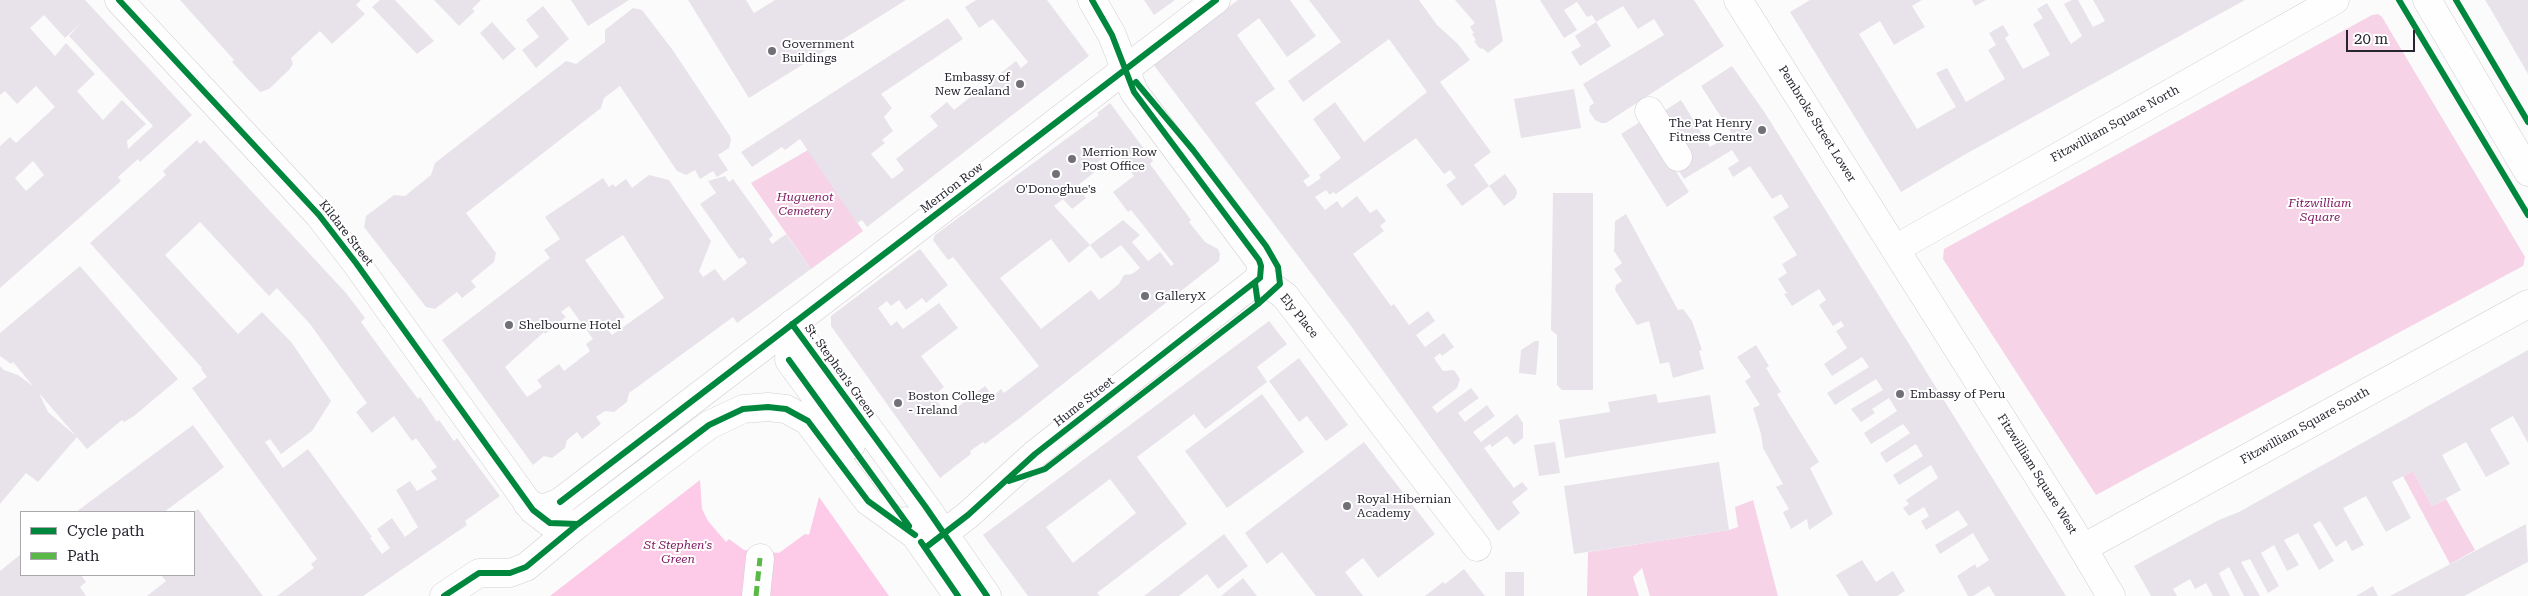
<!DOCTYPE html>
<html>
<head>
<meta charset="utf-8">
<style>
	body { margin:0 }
	#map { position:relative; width:2528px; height:596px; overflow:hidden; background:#fbfbfb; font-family:"Roboto Serif",serif }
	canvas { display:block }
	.legend { position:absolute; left:20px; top:511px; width:175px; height:65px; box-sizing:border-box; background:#fff; border:1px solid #a9a8ac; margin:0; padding:6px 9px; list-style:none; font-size:15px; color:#27252f }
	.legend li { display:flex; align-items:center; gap:10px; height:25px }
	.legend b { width:25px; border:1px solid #a9a8ac }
	.scale { position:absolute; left:2346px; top:30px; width:69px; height:22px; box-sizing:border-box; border:2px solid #27252f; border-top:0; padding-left:6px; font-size:15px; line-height:18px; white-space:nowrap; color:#27252f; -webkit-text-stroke:4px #fff; paint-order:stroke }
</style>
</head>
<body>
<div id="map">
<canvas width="2528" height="596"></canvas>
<ul class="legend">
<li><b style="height:6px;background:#00873e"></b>Cycle path</li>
<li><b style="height:6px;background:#58b947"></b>Path</li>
</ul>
<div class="scale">20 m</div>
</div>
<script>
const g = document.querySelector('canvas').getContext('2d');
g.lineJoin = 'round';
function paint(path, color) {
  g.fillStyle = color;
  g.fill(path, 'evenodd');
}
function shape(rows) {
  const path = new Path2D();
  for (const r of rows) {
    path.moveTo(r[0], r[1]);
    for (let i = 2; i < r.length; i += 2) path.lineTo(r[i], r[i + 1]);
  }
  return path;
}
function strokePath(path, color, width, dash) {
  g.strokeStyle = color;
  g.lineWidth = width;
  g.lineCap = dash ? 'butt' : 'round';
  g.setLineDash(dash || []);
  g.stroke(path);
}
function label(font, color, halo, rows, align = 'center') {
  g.font = font + ' "Roboto Serif",serif';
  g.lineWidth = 4;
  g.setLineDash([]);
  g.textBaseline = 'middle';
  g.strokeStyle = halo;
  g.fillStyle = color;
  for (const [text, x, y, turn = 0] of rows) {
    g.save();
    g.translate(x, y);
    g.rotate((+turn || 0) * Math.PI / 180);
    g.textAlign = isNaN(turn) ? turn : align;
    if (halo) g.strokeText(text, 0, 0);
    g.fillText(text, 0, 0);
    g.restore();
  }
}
paint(shape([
	[2378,14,2382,17,2525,257,2523,266,2096,495,1943,259,1944,249,2372,15],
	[808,150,863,231,811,269,751,183],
	[2413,471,2432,506,2446,499,2475,550,2450,564,2403,476],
	[1753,500,1778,596,1650,596,1642,568,1633,577,1639,596,1587,596,1588,552,1729,530,1738,527,1735,507]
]), '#f6d3e7');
paint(shape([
	[700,480,702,509,708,521,726,542,729,539,744,550,779,553,805,534,809,535,819,497,889,596,550,596]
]), '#fdcae7');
paint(shape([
	[0,0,85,0,192,115,140,162,138,159,118,177,121,181,0,288,0,146,10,137,16,143,55,107,36,86,17,104,5,91,0,95],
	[44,15,65,38,81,23,69,36,153,126,128,149,127,141,146,124,122,100,103,120,77,91,95,74,66,43,55,56,30,28],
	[33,161,44,175,26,191,15,178],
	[180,0,361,0,356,5,365,14,332,44,320,31,291,58,293,64,289,70,269,89,260,92,232,62,234,60],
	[380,0,395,0,434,41,417,54,372,7],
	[434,0,481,0,472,9,475,11,459,26],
	[571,0,629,0,588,26],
	[688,0,746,0,754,13,775,0,906,0,749,98],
	[976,0,1047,0,1089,56,867,227,862,220,857,223,800,139,785,150,782,147,752,167,741,152,948,18,963,39,881,94,892,108,884,117,893,131,882,140,885,143,871,154,892,179,904,170,896,159,938,126,930,116,947,102,954,110,1016,61,1021,68,1028,62,993,19,979,28,965,7],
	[1144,0,1175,0,1154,15],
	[1238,0,1290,0,1316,36,1287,57,1259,18,1237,35,1275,89,1255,103,1310,176,1303,181,1308,187,1321,178,1319,175,1341,158,1313,119,1335,102,1364,142,1427,92,1389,39,1303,102,1288,81,1341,42,1309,0,1419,0,1437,25,1458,44,1470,60,1440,82,1491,152,1474,165,1489,186,1462,206,1446,185,1456,178,1450,170,1444,174,1416,138,1336,194,1333,192,1330,195,1326,190,1315,197,1325,210,1337,201,1342,208,1357,196,1370,213,1377,209,1386,221,1380,226,1384,231,1353,254,1391,306,1394,304,1409,325,1428,311,1435,321,1416,335,1425,347,1444,333,1454,347,1442,356,1440,353,1434,358,1443,371,1454,370,1460,379,1457,388,1432,407,1437,413,1471,388,1479,398,1458,413,1465,422,1487,405,1495,416,1473,432,1481,442,1517,414,1523,423,1523,438,1514,445,1507,436,1492,447,1490,444,1484,448,1514,488,1522,482,1528,489,1512,502,1520,513,1498,531,1351,326,1153,64],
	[1455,0,1495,0,1503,41,1488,53,1482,48,1480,49,1474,41,1476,40,1472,34,1474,33,1470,27,1475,23],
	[1540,0,1694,0,1724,46,1606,123,1601,123,1595,120,1589,111,1590,106,1594,103,1583,84,1664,35,1654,19,1638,29,1623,6,1596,22,1592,15,1587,17,1577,2,1564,10,1577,30,1564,38],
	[1810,0,1922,0,1912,6,1925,27,1894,45,1880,21,1859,34,1917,129,1956,107,1936,73,1947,68,1966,102,2005,79,1988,50,1996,45,1989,33,2003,25,2009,35,2005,38,2023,69,2050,55,2033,24,2043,18,2037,9,2047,3,2071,44,2082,36,2064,4,2072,0,2078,0,2093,27,2105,21,2093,0,2245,0,1964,155,1901,192,1790,12],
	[1972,0,1986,0,1975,6],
	[2485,0,2528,0,2528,74,2490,8],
	[543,6,569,39,536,68,522,50,539,37,526,20],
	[633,8,642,10,672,49,730,136,731,140,729,148,718,155,728,170,717,177,713,171,700,179,695,170,686,175,677,171,620,86,604,98,601,108,466,213,496,253,494,262,471,281,476,287,462,298,457,292,435,309,426,307,364,227,366,216,394,195,405,196,431,175,435,163,566,61,576,64,605,42,605,30],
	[492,22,516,49,503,60,480,33],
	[1596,22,1611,46,1580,66,1571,52,1581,46,1575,36],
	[1732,66,1765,113,2066,596,1995,596,1989,586,1973,596,1968,596,1957,576,1975,564,1977,568,1989,560,1973,533,1940,554,1935,545,1968,525,1958,510,1926,530,1921,521,1929,516,1924,507,1909,516,1903,508,1909,504,1906,500,1938,478,1931,465,1899,485,1893,475,1923,456,1916,444,1886,463,1880,453,1910,433,1903,424,1871,444,1864,433,1897,411,1889,398,1872,409,1875,413,1861,422,1851,409,1883,390,1876,379,1835,405,1827,393,1869,367,1862,357,1832,376,1824,364,1847,348,1836,331,1844,326,1841,321,1833,326,1819,305,1826,300,1819,289,1792,306,1784,294,1787,293,1778,279,1787,273,1782,264,1797,255,1773,217,1789,207,1781,194,1772,199,1750,166,1733,177,1728,168,1739,161,1732,150,1684,179,1677,168,1658,115,1681,100,1710,147,1732,134,1701,86],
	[1574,89,1581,128,1521,138,1514,99],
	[1110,103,1153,161,1150,164,1191,220,1189,222,1205,242,1218,249,1220,254,1219,261,1021,417,985,444,983,442,970,451,971,454,940,478,831,326,831,316,920,249,948,285,926,303,922,298,906,310,899,300,891,306,887,301,878,308,891,326,897,321,903,329,939,303,958,328,921,356,944,387,933,396,942,408,946,405,951,412,985,386,993,396,1001,389,1004,393,1039,366,953,257,948,260,933,240,935,235,1099,115,1097,113],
	[1114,149,1134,176,1113,192,1128,212,1131,210,1174,264,1171,266,1160,252,1148,261,1132,242,1140,235,1123,220,1090,245,1101,259,1121,245,1140,268,1132,274,1124,275,1119,284,1099,300,1091,290,1041,329,1000,278,1051,239,1069,263,1090,245,1054,206,1063,199,1072,209,1086,198,1077,186,1096,171,1093,166],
	[1643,120,1689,192,1667,207,1621,134],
	[197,140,200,144,204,140,346,293,365,318,361,322,385,355,418,399,420,397,437,422,439,420,454,441,457,438,500,496,465,521,467,525,363,596,277,596,314,568,311,564,317,559,192,388,207,377,201,369,202,368,90,243,166,175,163,171],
	[200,222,269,296,277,288,310,324,367,403,356,412,372,433,394,416,412,441,416,438,437,467,431,471,437,479,417,491,410,481,396,490,418,527,405,537,392,518,377,529,390,548,382,554,370,538,372,537,308,449,283,468,265,442,270,439,281,454,312,431,331,401,292,343,262,312,238,334,165,255],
	[1505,174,1516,189,1517,193,1515,198,1504,206,1489,186],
	[649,175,669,180,711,241,699,271,703,277,715,269,724,281,747,263,743,257,739,259,700,204,716,193,708,181,725,176,729,182,733,179,761,218,773,235,769,239,772,244,786,234,811,269,737,323,733,317,629,393,627,402,614,412,605,411,596,417,601,424,582,439,577,432,567,440,565,448,552,458,544,456,533,465,442,340,550,258,544,250,560,239,545,217,603,178,609,187,613,184,615,187,626,179,632,188],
	[623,235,664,298,612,335,607,329,625,317,585,260],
	[569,306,593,339,586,344,590,351,564,371,559,364,537,380,542,387,527,397,505,367,544,332,545,334,566,317,561,312],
	[1553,193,1593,193,1593,390,1562,390,1557,385,1557,335,1551,330],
	[1626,214,1678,310,1683,309,1692,321,1702,350,1699,351,1704,369,1673,378,1669,362,1660,364,1649,321,1637,325,1615,290,1616,285,1622,281,1614,269,1622,263,1614,251,1615,221],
	[80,266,178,379,134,416,124,422,122,420,87,449,39,393,48,412,77,437,38,482,26,473,0,504,0,366,4,370,18,375,33,386,13,362,11,364,0,356,0,333],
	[1269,321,1287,344,1257,367,1267,382,1205,429,1194,414,1137,457,1187,524,1097,593,1100,596,1028,596,983,535],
	[1110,479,1136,513,1073,563,1046,527],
	[1535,341,1539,341,1536,375,1519,373,1521,350],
	[1756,345,1769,366,1766,368,1781,392,1777,394,1819,462,1810,468,1833,514,1809,530,1807,519,1791,529,1783,512,1789,509,1776,487,1783,484,1763,448,1761,434,1753,408,1760,405,1745,381,1751,377,1737,357],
	[2528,350,2528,443,2513,416,2490,429,2510,464,2486,477,2466,442,2442,455,2461,490,2432,506,2413,471,2392,482,2411,518,2386,532,2366,496,2343,508,2364,545,2352,551,2346,540,2336,547,2320,521,2313,525,2334,561,2319,570,2298,533,2284,540,2299,565,2287,571,2274,545,2261,553,2279,586,2268,593,2250,559,2241,562,2260,596,2244,596,2229,567,2219,573,2230,596,2213,596,2206,583,2195,589,2190,579,2173,589,2177,596,2151,596,2134,566,2219,520,2239,512],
	[1299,358,1348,425,1326,441,1307,416,1299,422,1269,381],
	[1262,394,1304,452,1227,508,1185,451],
	[1656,394,1658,403,1710,395,1716,433,1565,458,1559,420,1610,412,1608,402],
	[193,425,224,467,218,472,164,512,76,512],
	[1364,442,1435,534,1378,578,1363,558,1345,572,1363,596,1316,596,1282,552,1267,564,1245,533],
	[1555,442,1560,473,1539,476,1534,445],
	[1719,462,1729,530,1574,554,1564,486],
	[198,509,206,520,263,596,147,596,166,581,161,575,194,575,194,512],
	[2526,524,2528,562,2464,596,2390,596],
	[1224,534,1248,566,1218,589,1207,574,1179,596,1144,596],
	[21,554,21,575,81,575,86,582,80,587,86,596,0,596,0,571],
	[1862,560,1876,582,1893,571,1905,591,1897,596,1849,596,1836,575],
	[1464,569,1485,596,1425,596,1443,582,1445,584],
	[1505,572,1524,572,1524,596,1505,596],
	[1243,578,1257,596,1221,596],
	[2373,586,2378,596,2356,596]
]), '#e8e3ea');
const minor = shape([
	[1092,0,1112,35,1134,92,1259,260,1261,266,1260,278],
	[2427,0,2528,172],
	[1649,111,1678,157],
	[1895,249,2335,0],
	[1260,278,1285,296,1477,547],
	[792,324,925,506,987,596],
	[925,548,968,515,1035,454,1260,278],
	[2083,548,2528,304],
	[756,596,760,558]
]);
const major = shape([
	[119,0,319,215,356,263,533,510,550,523,578,524],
	[1738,0,2069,525,2111,596],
	[792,324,789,360,851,445],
	[527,503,543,509,560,502,1216,0],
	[905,521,958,596],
	[444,596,479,573,510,573,526,567,578,524,709,425,743,409,768,407,786,409,808,421,868,501,915,535]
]);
strokePath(minor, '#d0cfd3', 29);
strokePath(major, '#d0cfd3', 29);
strokePath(minor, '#fefefe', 28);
strokePath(major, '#fefefe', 28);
strokePath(shape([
	[756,596,760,558]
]), '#58b947', 5, [10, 5]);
strokePath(shape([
	[119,0,319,215,356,263,533,510,550,523,578,524],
	[2399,0,2528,215],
	[2456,0,2528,122],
	[1136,82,1193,150,1266,246,1278,267,1280,284,1258,304],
	[792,324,925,506,987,596],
	[789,360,909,526],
	[1009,481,1045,469,1258,304,1255,283],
	[560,502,1216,0],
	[921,542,958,596],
	[925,548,968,515,1035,454,1260,278,1261,266,1259,260,1134,92,1112,35,1092,0],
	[444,596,479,573,510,573,526,567,578,524,709,425,743,409,768,407,786,409,808,421,868,501,915,535]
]), '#00873e', 6);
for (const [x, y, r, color] of [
	[772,51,5,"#717076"],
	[1020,84,5,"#717076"],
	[1762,130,5,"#717076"],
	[1072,159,5,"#717076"],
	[1056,174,5,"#717076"],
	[1145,296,5,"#717076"],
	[509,325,5,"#717076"],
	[1900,394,5,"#717076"],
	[898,403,5,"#717076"],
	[1347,506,5,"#717076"]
]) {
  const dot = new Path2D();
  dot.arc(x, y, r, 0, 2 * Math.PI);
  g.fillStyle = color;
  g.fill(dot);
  strokePath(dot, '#fff', 2);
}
label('12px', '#27252f', '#fff', [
	["Government",782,44],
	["Buildings",782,58],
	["Embassy of",1010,77,"right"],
	["New Zealand",1010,91,"right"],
	["The Pat Henry",1752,123,"right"],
	["Fitness Centre",1752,137,"right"],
	["Merrion Row",1082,152],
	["Post Office",1082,166],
	["O'Donoghue's",1056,189,"center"],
	["GalleryX",1155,296],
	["Shelbourne Hotel",519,325],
	["Embassy of Peru",1910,394],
	["Boston College",908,396],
	["- Ireland",908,410],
	["Royal Hibernian",1357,499],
	["Academy",1357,513]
], 'left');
label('12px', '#27252f', '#fff', [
	["Pembroke Street Lower",1817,124,58],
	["Fitzwilliam Square North",2115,124,-29],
	["Merrion Row",952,188,-37],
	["Kildare Street",346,233,52],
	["Ely Place",1299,316,51],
	["St. Stephen's Green",840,371,54],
	["Hume Street",1084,402,-38],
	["Fitzwilliam Square South",2305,426,-29],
	["Fitzwilliam Square West",2037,474,58]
]);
label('italic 12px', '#7f165e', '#fff', [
	["Huguenot",805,197],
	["Cemetery",805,211],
	["Fitzwilliam",2320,203],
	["Square",2320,217],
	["St Stephen's",678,545],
	["Green",678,559]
]);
</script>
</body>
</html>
